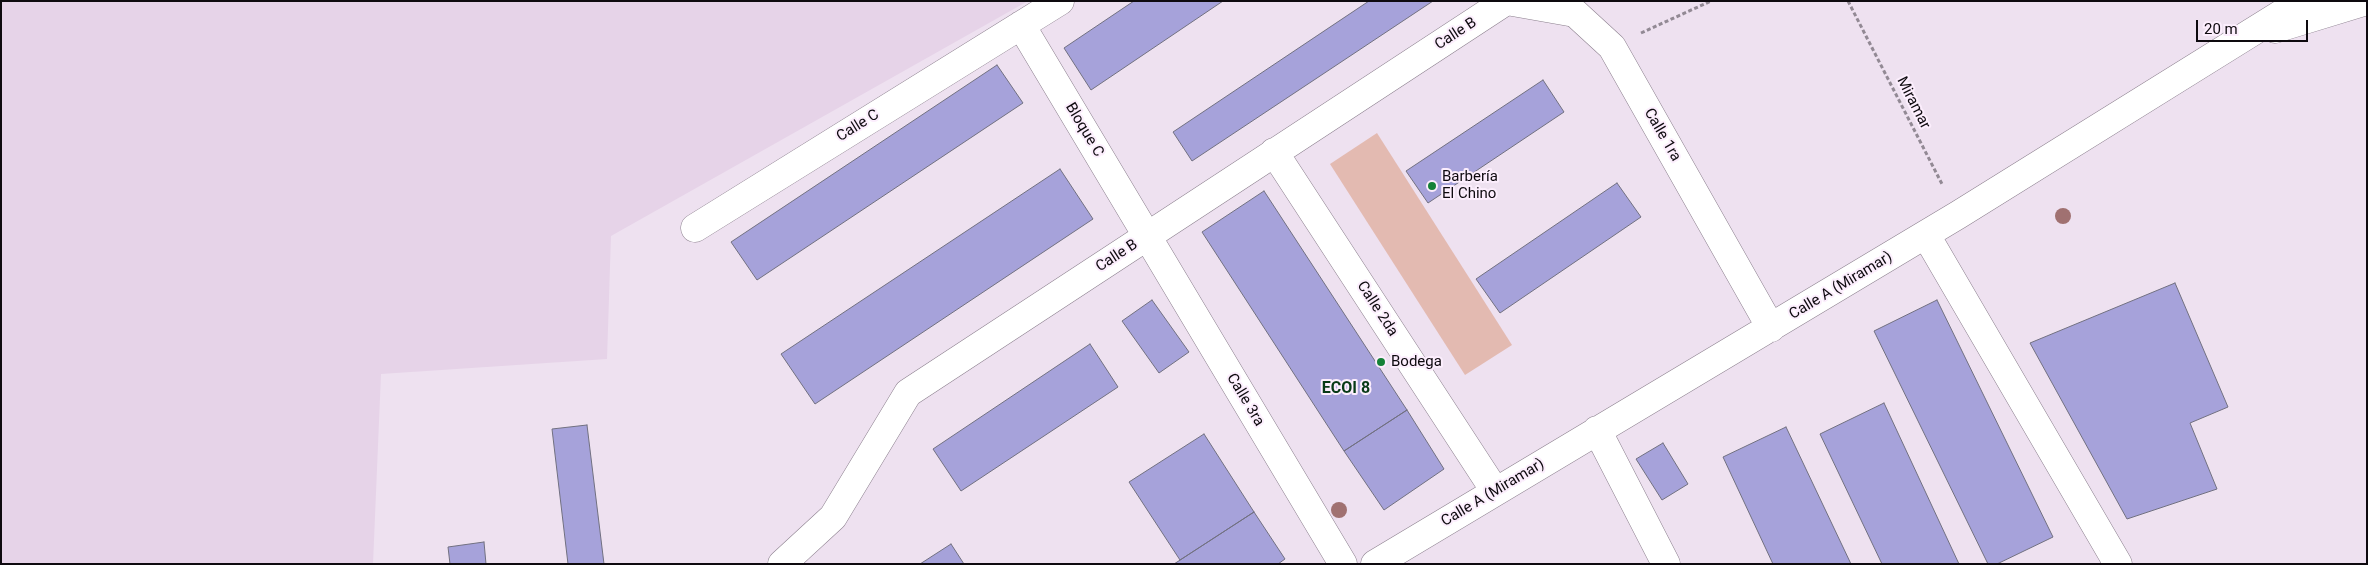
<!DOCTYPE html>
<html>
<head>
<meta charset="utf-8">
<style>
	body { margin:0 }
	#map { position:relative; width:2368px; height:565px; overflow:hidden; background:#eee1f0; font-family:Roboto,sans-serif }
	canvas { display:block }
	.frame { position:absolute; inset:0; border:2px solid #0e0a0f; pointer-events:none }
	.scale { position:absolute; left:2196px; top:20px; width:112px; height:22px; box-sizing:border-box; border:2px solid #0e0a0f; border-top:0; padding-left:6px; font-size:15px; line-height:18px; white-space:nowrap; color:#0e0a0f; -webkit-text-stroke:4px #fceefd; paint-order:stroke }
</style>
</head>
<body>
<div id="map">
<canvas width="2368" height="565"></canvas>
<div class="frame"></div>
<div class="scale">20 m</div>
</div>
<script>
const g = document.querySelector('canvas').getContext('2d');
g.lineJoin = 'round';
function paint(path, color) {
  g.fillStyle = color;
  g.fill(path, 'evenodd');
}
function shape(rows) {
  const path = new Path2D();
  for (const r of rows) {
    path.moveTo(r[0], r[1]);
    for (let i = 2; i < r.length; i += 2) path.lineTo(r[i], r[i + 1]);
  }
  return path;
}
function strokePath(path, color, width, dash) {
  g.strokeStyle = color;
  g.lineWidth = width;
  g.lineCap = dash ? 'butt' : 'round';
  g.setLineDash(dash || []);
  g.stroke(path);
}
function label(font, color, halo, rows, align = 'center') {
  g.font = font + ' Roboto,sans-serif';
  g.lineWidth = 4;
  g.setLineDash([]);
  g.textBaseline = 'middle';
  g.strokeStyle = halo;
  g.fillStyle = color;
  for (const [text, x, y, turn = 0] of rows) {
    g.save();
    g.translate(x, y);
    g.rotate((+turn || 0) * Math.PI / 180);
    g.textAlign = isNaN(turn) ? turn : align;
    if (halo) g.strokeText(text, 0, 0);
    g.fillText(text, 0, 0);
    g.restore();
  }
}
paint(shape([
	[1,1,1028,1,611,236,607,359,381,374,373,564,1,564]
]), '#e6d3e8');
paint(shape([
	[1377,133,1512,345,1465,375,1330,164]
]), '#e3bab1');
const building = shape([
	[1134,1,1223,1,1091,90,1064,48,1134,1],
	[1369,1,1433,1,1192,161,1173,132,1369,1],
	[997,65,1023,103,757,280,731,242,997,65],
	[1543,80,1564,112,1428,203,1406,171,1543,80],
	[1060,169,1093,219,815,404,781,354,1060,169],
	[1617,183,1641,217,1500,313,1476,279,1617,183],
	[1264,191,1407,410,1344,451,1202,232,1264,191],
	[2175,283,2228,407,2190,423,2217,489,2127,519,2030,343,2175,283],
	[1152,300,1189,352,1159,373,1122,321,1152,300],
	[1937,300,2053,537,1997,564,1988,564,1874,331,1937,300],
	[1090,344,1118,387,961,491,933,449,1090,344],
	[1884,403,1959,564,1882,564,1820,434,1884,403],
	[1407,410,1444,469,1384,510,1344,451,1407,410],
	[587,425,604,564,568,564,552,429,587,425],
	[1786,427,1851,564,1773,564,1723,457,1786,427],
	[1204,434,1254,512,1180,560,1129,482,1204,434],
	[1663,443,1688,484,1662,500,1636,459,1663,443],
	[1254,512,1285,559,1278,564,1174,564,1254,512],
	[484,542,486,564,450,564,448,547,484,542],
	[951,544,964,564,920,564,951,544]
]);
paint(building, '#a6a2da');
strokePath(building, '#717080', 1);
const street = shape([
	[1507,1,1575,13,1612,47,1771,328],
	[1021,25,1343,564],
	[2275,29,2367,1],
	[1274,152,1495,491],
	[695,228,1060,1],
	[1926,235,2118,564],
	[1597,430,1666,564],
	[782,564,833,517,908,393,1506,1],
	[1375,564,1958,215,2302,1]
]);
strokePath(street, '#8b7f8d', 29);
strokePath(shape([
	[1848,1,1943,186],
	[1641,33,1711,1]
]), '#928994', 3, [4, 2.5]);
strokePath(street, '#fff', 28);
g.fillStyle = '#a07171';
for (const [x, y] of [
	[2063,216],
	[1339,510]
]) {
  g.beginPath();
  g.arc(x, y, 8, 0, 2 * Math.PI);
  g.fill();
}
for (const [x, y, r, color] of [
	[1432,186,5,"#148137"],
	[1381,362,5,"#148137"]
]) {
  const dot = new Path2D();
  dot.arc(x, y, r, 0, 2 * Math.PI);
  g.fillStyle = color;
  g.fill(dot);
  strokePath(dot, '#fceefd', 2);
}
label('15px', '#0e0a0f', '#fceefd', [
	["Calle B",1456,34,-33],
	["Miramar",1913,103,63],
	["Calle C",858,126,-32],
	["Bloque C",1084,130,59],
	["Calle 1ra",1662,135,60],
	["Calle B",1117,256,-33],
	["Calle A (Miramar)",1841,286,-31],
	["Calle 2da",1377,309,57],
	["Calle 3ra",1245,400,59],
	["Calle A (Miramar)",1493,493,-31]
]);
label('15px', '#0e0a0f', '#fceefd', [
	["Barbería",1442,177],
	["El Chino",1442,194],
	["Bodega",1391,362]
], 'left');
label('bold 16px', '#083a17', '#fceefd', [
	["ECOI 8",1346,389]
]);
</script>
</body>
</html>
